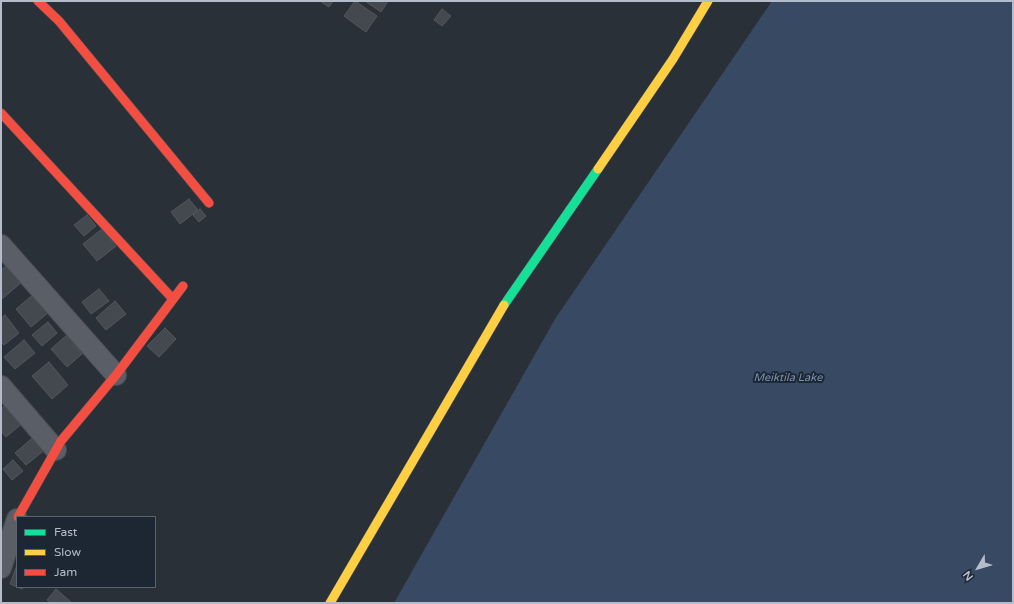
<!DOCTYPE html>
<html>
<head>
<meta charset="utf-8">
<style>
	body { margin:0 }
	#map { position:relative; width:1014px; height:604px; overflow:hidden; background:#2a3038; font-family:"Varela Round",sans-serif }
	canvas { display:block }
	.frame { position:absolute; inset:0; border:2px solid #b4bcc9; pointer-events:none }
	.legend { position:absolute; left:16px; top:516px; width:140px; height:72px; box-sizing:border-box; background:#1d2633; border:1px solid #59626f; margin:0; padding:5px 7px; list-style:none; font-size:12px; color:#b4bcc9 }
	.legend li { display:flex; align-items:center; gap:8px; height:20px }
	.legend b { width:20px; border:1px solid #59626f }
	.north { position:absolute; left:958px; top:548px; width:40px; height:40px; -webkit-text-stroke:3px #1d2633; paint-order:stroke; rotate:232deg; font-size:11px; font-weight:700; line-height:16px; text-align:center; color:#b4bcc9 }
	.north::after { content:''; display:block; margin:auto; width:14px; height:18px; background:#b4bcc9; clip-path:polygon(50% 0,100% 100%,50% 72%,0 100%) }
</style>
</head>
<body>
<div id="map">
<canvas width="1014" height="604"></canvas>
<div class="frame"></div>
<ul class="legend">
<li><b style="height:5px;background:#16e098"></b>Fast</li>
<li><b style="height:5px;background:#ffcf43"></b>Slow</li>
<li><b style="height:5px;background:#f24e42"></b>Jam</li>
</ul>
<div class="north">N</div>
</div>
<script>
const g = document.querySelector('canvas').getContext('2d');
g.lineJoin = 'round';
function paint(path, color) {
  g.fillStyle = color;
  g.fill(path, 'evenodd');
}
function shape(rows) {
  const path = new Path2D();
  for (const r of rows) {
    path.moveTo(r[0], r[1]);
    for (let i = 2; i < r.length; i += 2) path.lineTo(r[i], r[i + 1]);
  }
  return path;
}
function strokePath(path, color, width, dash) {
  g.strokeStyle = color;
  g.lineWidth = width;
  g.lineCap = dash ? 'butt' : 'round';
  g.setLineDash(dash || []);
  g.stroke(path);
}
function label(font, color, halo, rows, align = 'center') {
  g.font = font + ' "Varela Round",sans-serif';
  g.lineWidth = 4;
  g.setLineDash([]);
  g.textBaseline = 'middle';
  g.strokeStyle = halo;
  g.fillStyle = color;
  for (const [text, x, y, turn = 0] of rows) {
    g.save();
    g.translate(x, y);
    g.rotate((+turn || 0) * Math.PI / 180);
    g.textAlign = isNaN(turn) ? turn : align;
    if (halo) g.strokeText(text, 0, 0);
    g.fillText(text, 0, 0);
    g.restore();
  }
}
paint(shape([
	[772,1,1013,1,1013,603,394,603,555,319]
]), '#384963');
const building = shape([
	[320,1,333,1,329,7,320,1],
	[355,1,377,16,366,32,344,16,355,1],
	[365,1,388,1,381,12,365,1],
	[442,9,451,16,442,26,434,20,442,9],
	[189,199,198,210,180,224,171,212,189,199],
	[200,209,206,216,199,222,193,215,200,209],
	[87,215,96,226,84,236,74,225,87,215],
	[102,229,116,246,97,261,83,244,102,229],
	[7,265,22,282,2,299,1,270,7,265],
	[99,289,109,301,91,314,82,302,99,289],
	[35,293,50,311,31,327,16,309,35,293],
	[115,301,126,314,106,330,96,318,115,301],
	[5,315,19,333,4,345,1,342,1,318,5,315],
	[48,322,57,333,42,346,32,335,48,322],
	[165,328,176,339,159,357,147,346,165,328],
	[67,335,82,354,67,367,51,349,67,335],
	[24,340,35,353,15,369,4,357,24,340],
	[49,362,68,385,52,399,32,376,49,362],
	[8,403,24,422,6,437,1,431,1,409,8,403],
	[36,435,47,448,26,465,15,453,36,435],
	[13,460,23,471,12,480,3,469,13,460],
	[17,565,17,587,23,587,22,589,10,584,17,565],
	[56,589,72,603,51,603,47,600,56,589]
]);
paint(building, '#444950');
strokePath(building, '#52575f', 1);
const street = shape([
	[1,245,116,375],
	[1,386,56,450],
	[1,568,17,519]
]);
const fast = shape([
	[504,305,598,169]
]);
const slow = shape([
	[598,169,673,59,708,1],
	[330,603,504,305]
]);
const jam = shape([
	[38,1,59,21,209,203],
	[1,113,172,298],
	[18,517,61,441,116,375,183,286]
]);
strokePath(street, '#484c53', 22);
strokePath(fast, '#484c53', 10);
strokePath(slow, '#484c53', 10);
strokePath(jam, '#484c53', 10);
strokePath(street, '#5a5e66', 20);
strokePath(fast, '#16e098', 9);
strokePath(slow, '#ffcf43', 9);
strokePath(jam, '#f24e42', 9);
label('italic 11px', '#7c92b1', '#1d2633', [
	["Meiktila Lake",788,378]
]);
</script>
</body>
</html>
